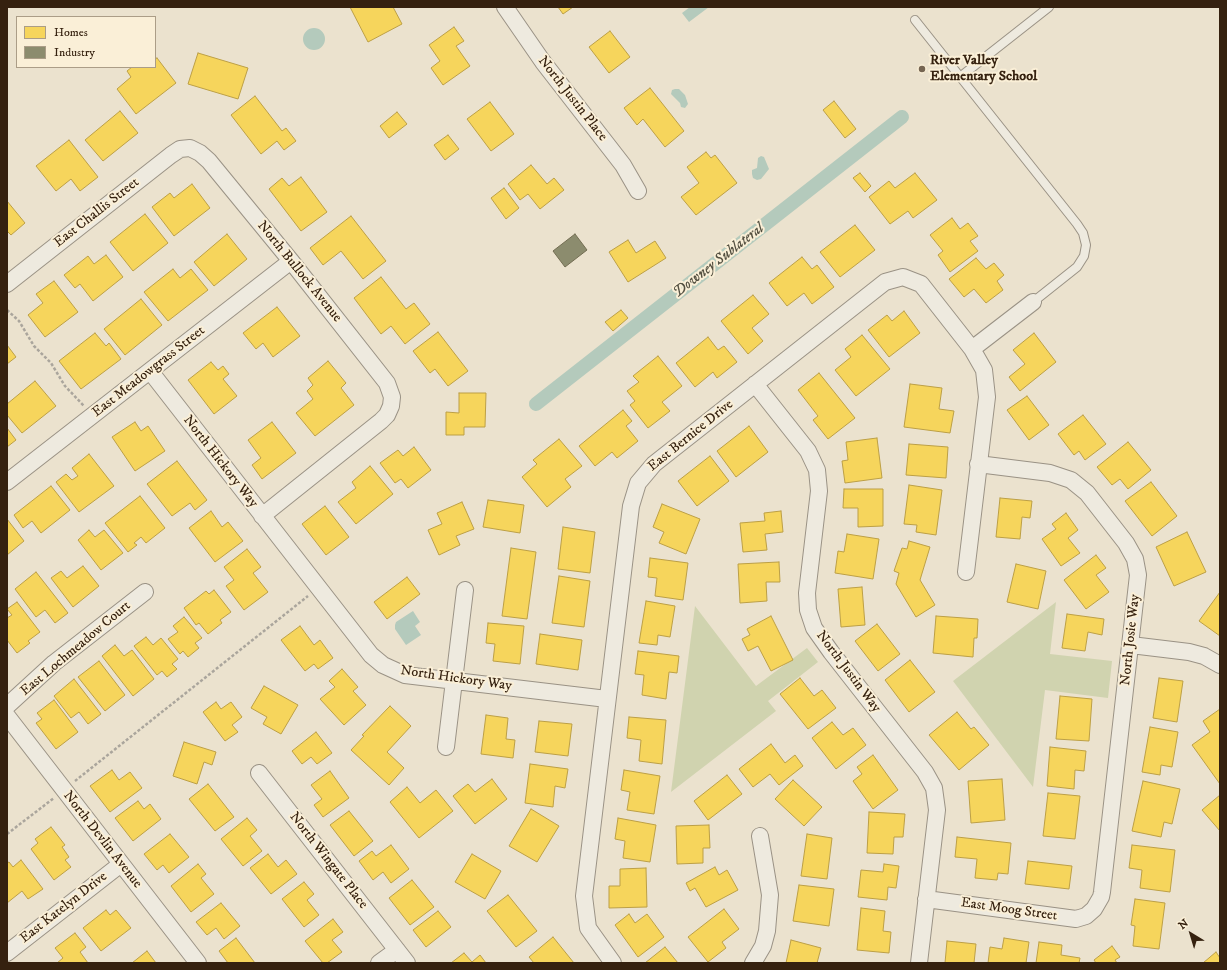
<!DOCTYPE html>
<html>
<head>
<meta charset="utf-8">
<style>
	body { margin:0 }
	#map { position:relative; width:1227px; height:970px; overflow:hidden; background:#ebe2ce; font-family:"IM FELL DW Pica",serif }
	canvas { display:block }
	.frame { position:absolute; inset:0; border:8px solid #35210f; pointer-events:none }
	.legend { position:absolute; left:16px; top:16px; width:140px; height:52px; box-sizing:border-box; background:#faefd7; border:1px solid #ab9d87; margin:0; padding:5px 7px; list-style:none; font-size:12px; color:#35210f }
	.legend li { display:flex; align-items:center; gap:8px; height:20px }
	.legend b { width:20px; border:1px solid #ab9d87 }
	.north { position:absolute; left:1171px; top:914px; width:40px; height:40px; -webkit-text-stroke:3px #faefd7; paint-order:stroke; rotate:322deg; font-size:11px; font-weight:700; line-height:16px; text-align:center; color:#35210f }
	.north::after { content:''; display:block; margin:auto; width:14px; height:18px; background:#35210f; clip-path:polygon(50% 0,100% 100%,50% 72%,0 100%) }
</style>
</head>
<body>
<div id="map">
<canvas width="1227" height="970"></canvas>
<div class="frame"></div>
<ul class="legend">
<li><b style="height:11px;background:#f6d55c"></b>Homes</li>
<li><b style="height:11px;background:#8c8c6e"></b>Industry</li>
</ul>
<div class="north">N</div>
</div>
<script>
const g = document.querySelector('canvas').getContext('2d');
g.lineJoin = 'round';
function paint(path, color) {
  g.fillStyle = color;
  g.fill(path, 'evenodd');
}
function shape(rows) {
  const path = new Path2D();
  for (const r of rows) {
    if (r.length === 3) {
      path.moveTo(r[0] + r[2], r[1]);
      path.arc(r[0], r[1], r[2], 0, 2 * Math.PI);
      continue;
    }
    path.moveTo(r[0], r[1]);
    for (let i = 2; i < r.length; i += 2) path.lineTo(r[i], r[i + 1]);
  }
  return path;
}
function strokePath(path, color, width, dash) {
  g.strokeStyle = color;
  g.lineWidth = width;
  g.lineCap = dash ? 'butt' : 'round';
  g.setLineDash(dash || []);
  g.stroke(path);
}
function label(font, color, halo, rows, align = 'center') {
  g.font = font + ' "IM FELL DW Pica",serif';
  g.lineWidth = 4;
  g.setLineDash([]);
  g.textBaseline = 'middle';
  g.strokeStyle = halo;
  g.fillStyle = color;
  for (const [text, x, y, turn = 0] of rows) {
    g.save();
    g.translate(x, y);
    g.rotate((+turn || 0) * Math.PI / 180);
    g.textAlign = isNaN(turn) ? turn : align;
    if (halo) g.strokeText(text, 0, 0);
    g.fillText(text, 0, 0);
    g.restore();
  }
}
paint(shape([
	[1056,602,1050,654,1112,661,1108,698,1045,690,1033,787,953,681],
	[695,606,756,686,807,648,818,662,768,701,776,711,671,792]
]), '#d0d3af');
paint(shape([
	[690,7,709,7,689,22,682,13],
	[314,39,11],
	[675,89,679,89,685,95,688,104,685,108,681,107,680,103,671,94,672,90],
	[761,156,764,157,769,169,761,179,757,180,753,178,752,174,752,170,757,168,758,158],
	[413,611,420,622,415,626,421,635,406,645,395,629,395,625,396,622]
]), '#b4cabc');
const homes = shape([
	[350,7,393,7,402,24,368,42,350,7],
	[558,7,573,7,563,14,558,7],
	[454,27,464,41,456,46,470,66,443,85,431,68,440,61,429,45,454,27],
	[610,31,630,57,609,73,589,47,610,31],
	[198,53,248,68,238,99,188,84,198,53],
	[157,58,176,83,136,114,117,89,131,77,127,71,132,67,155,67,155,59,157,58],
	[650,88,684,131,665,147,643,119,637,125,624,108,650,88],
	[255,96,282,131,286,128,296,141,284,150,277,141,261,154,231,115,255,96],
	[834,101,856,129,845,138,823,110,834,101],
	[490,102,514,134,491,151,467,119,490,102],
	[120,111,138,133,103,161,85,140,120,111],
	[397,112,407,124,389,138,380,126,397,112],
	[448,135,459,149,445,160,434,145,448,135],
	[69,140,98,177,80,191,71,179,56,191,36,166,69,140],
	[706,152,711,158,715,155,737,183,696,215,681,197,699,183,687,167,706,152],
	[531,165,547,184,554,178,564,190,540,209,528,194,520,200,508,184,531,165],
	[860,173,871,186,865,192,853,178,860,173],
	[915,173,937,200,913,218,908,211,890,224,869,197,889,181,895,188,915,173],
	[301,177,327,212,301,231,269,189,282,178,289,186,301,177],
	[192,184,210,208,174,236,152,207,170,193,174,198,192,184],
	[504,188,519,208,506,219,491,198,504,188],
	[7,201,25,223,11,235,7,231,7,201],
	[145,214,168,243,133,271,110,242,145,214],
	[351,216,386,261,363,279,341,251,323,265,310,248,351,216],
	[952,218,960,229,968,223,978,236,970,241,978,251,950,272,938,255,943,251,930,235,952,218],
	[855,225,875,250,840,277,820,252,855,225],
	[227,234,247,259,214,286,194,262,227,234],
	[628,240,636,253,655,241,666,258,628,282,609,252,628,240],
	[106,255,123,277,93,301,80,284,75,288,64,275,88,256,94,264,106,255],
	[802,257,812,269,817,265,834,287,812,304,804,293,787,306,769,283,802,257],
	[976,258,986,269,994,263,1004,275,997,281,1003,290,986,303,974,289,964,297,949,279,976,258],
	[173,269,180,278,191,269,208,290,168,321,144,292,173,269],
	[381,277,406,309,414,303,430,324,405,344,391,326,381,334,354,298,381,277],
	[54,281,78,312,45,337,28,315,43,303,36,294,54,281],
	[753,295,769,314,752,328,763,341,748,354,721,321,753,295],
	[141,299,162,325,125,355,104,329,141,299],
	[277,307,300,336,273,357,263,343,256,349,243,333,277,307],
	[621,310,628,318,613,331,605,322,621,310],
	[904,311,920,333,889,357,868,330,887,315,892,321,904,311],
	[438,332,468,371,448,386,435,369,430,373,413,351,438,332],
	[95,333,106,346,109,343,121,359,81,389,59,361,95,333],
	[1034,333,1056,362,1020,391,1009,377,1025,364,1013,350,1034,333],
	[862,335,890,369,856,396,835,370,851,357,845,349,862,335],
	[708,337,718,350,724,346,737,362,717,378,713,372,695,387,676,363,708,337],
	[7,345,16,357,7,364,7,345],
	[658,356,682,386,662,402,670,411,648,428,630,405,635,401,627,391,639,382,633,376,658,356],
	[328,361,346,383,341,388,354,405,315,436,296,413,313,399,307,391,313,385,308,378,328,361],
	[211,362,218,370,223,366,229,374,223,379,237,396,214,414,188,380,211,362],
	[819,373,855,418,828,439,813,420,818,416,798,390,819,373],
	[35,381,56,406,22,433,7,415,7,404,35,381],
	[910,384,942,388,939,409,954,411,950,433,904,427,910,384],
	[459,393,486,393,485,427,464,427,464,435,446,435,446,412,459,413,459,393],
	[1027,396,1049,425,1029,440,1007,410,1027,396],
	[623,410,632,421,626,426,638,441,617,458,612,452,595,466,579,446,623,410],
	[1083,415,1106,444,1085,460,1079,451,1074,455,1058,434,1083,415],
	[135,422,141,431,148,426,165,451,135,471,112,437,135,422],
	[272,422,296,453,262,479,252,465,261,458,248,440,272,422],
	[749,426,768,452,736,477,717,451,749,426],
	[7,428,16,440,7,447,7,428],
	[877,438,882,478,845,483,842,461,848,460,846,442,877,438],
	[559,439,582,466,565,479,571,487,547,507,522,477,537,464,533,460,559,439],
	[1128,442,1151,470,1128,489,1120,479,1112,485,1097,467,1128,442],
	[909,444,948,447,946,478,906,475,909,444],
	[414,447,431,470,408,488,401,479,395,483,380,463,398,450,403,456,414,447],
	[89,454,114,486,79,512,56,482,66,474,72,480,78,476,72,468,89,454],
	[710,456,729,481,697,506,678,481,710,456],
	[177,461,207,500,195,510,190,503,172,516,147,484,177,461],
	[370,466,393,494,356,524,338,502,356,488,352,482,370,466],
	[1151,482,1177,516,1152,536,1125,501,1151,482],
	[909,485,942,490,936,535,916,532,917,525,904,524,909,485],
	[51,486,70,510,41,533,32,521,23,528,14,515,51,486],
	[844,489,883,489,883,526,858,527,858,508,843,508,844,489],
	[140,496,165,528,146,543,141,537,134,543,137,545,128,552,105,523,140,496],
	[1000,498,1032,501,1030,518,1022,517,1020,539,996,537,1000,498],
	[488,500,524,505,520,533,483,527,488,500],
	[462,502,474,529,456,536,460,545,439,555,428,530,442,524,437,513,462,502],
	[662,504,700,519,686,554,659,543,664,532,653,527,662,504],
	[325,506,349,537,326,555,302,524,325,506],
	[211,511,222,527,228,522,243,541,215,562,189,528,211,511],
	[781,511,783,532,765,534,767,550,743,552,740,523,765,521,764,513,781,511],
	[1066,513,1078,530,1068,538,1080,553,1061,566,1042,539,1056,529,1052,524,1066,513],
	[7,519,24,541,7,555,7,519],
	[563,527,595,532,590,573,558,569,563,527],
	[89,530,95,537,104,530,123,553,101,570,78,540,89,530],
	[1187,532,1206,572,1174,586,1156,547,1187,532],
	[847,534,879,539,873,579,835,573,838,551,844,552,847,534],
	[909,541,930,547,920,580,935,605,916,617,896,584,899,573,894,571,902,548,907,549,909,541],
	[511,548,536,552,527,619,502,616,511,548],
	[247,549,261,567,253,573,268,592,244,610,226,586,234,580,224,567,247,549],
	[1096,555,1106,568,1096,575,1109,592,1086,609,1064,580,1096,555],
	[650,558,688,563,683,600,655,596,657,578,648,577,650,558],
	[779,562,780,582,766,582,767,601,740,603,738,564,779,562],
	[1016,564,1046,571,1038,609,1007,602,1016,564],
	[83,566,99,586,73,607,51,578,61,571,67,578,83,566],
	[36,572,68,613,55,623,45,610,36,617,15,589,36,572],
	[559,576,590,581,584,627,552,623,559,576],
	[407,577,420,594,387,619,374,602,407,577],
	[862,587,865,625,841,627,838,589,862,587],
	[214,590,231,612,220,620,222,623,208,634,199,623,196,625,184,608,206,591,209,594,214,590],
	[1220,592,1220,636,1199,621,1220,592],
	[646,601,675,606,670,637,658,635,657,645,639,643,646,601],
	[17,602,40,632,28,641,30,643,17,653,7,640,7,618,12,615,7,609,17,602],
	[1067,614,1104,619,1102,635,1088,632,1085,651,1062,648,1067,614],
	[771,616,793,660,771,671,758,646,748,651,742,639,750,635,747,629,771,616],
	[936,616,978,619,977,638,974,638,973,657,933,653,936,616],
	[184,617,202,638,195,643,199,648,188,657,183,651,180,654,168,639,178,632,173,626,184,617],
	[488,623,524,626,520,664,493,661,495,644,486,643,488,623],
	[877,624,900,654,878,671,855,641,877,624],
	[300,626,314,645,320,640,333,658,318,669,314,664,305,671,281,640,300,626],
	[540,634,582,640,578,670,536,664,540,634],
	[146,637,153,645,161,638,178,659,172,664,177,669,167,677,162,671,157,675,134,646,146,637],
	[115,645,124,656,132,650,154,679,133,696,102,656,115,645],
	[638,651,679,656,677,673,669,672,666,699,642,695,644,675,635,674,638,651],
	[910,660,935,692,909,712,885,680,910,660],
	[99,661,125,695,105,711,78,677,99,661],
	[342,669,358,687,353,691,366,705,344,725,320,699,335,687,329,681,342,669],
	[800,678,814,696,822,690,836,708,808,729,780,694,800,678],
	[1159,678,1183,681,1177,722,1153,718,1159,678],
	[74,679,101,714,88,724,79,712,71,718,54,696,74,679],
	[264,686,298,705,281,734,263,724,267,717,251,708,264,686],
	[1060,696,1092,699,1089,741,1056,739,1060,696],
	[54,700,78,732,56,749,36,723,42,719,37,713,54,700],
	[216,702,221,709,231,702,242,717,232,725,238,732,225,741,203,712,216,702],
	[390,706,411,726,387,752,404,768,389,785,351,750,364,736,362,735,390,706],
	[1220,709,1220,784,1192,745,1210,732,1203,721,1220,709],
	[957,712,971,729,974,727,989,745,959,770,929,735,957,712],
	[486,715,508,718,506,739,515,740,513,758,481,754,486,715],
	[629,717,666,720,662,764,639,761,641,740,627,738,629,717],
	[539,721,572,724,568,756,535,752,539,721],
	[832,722,843,735,853,728,866,745,836,769,812,738,832,722],
	[1150,727,1178,732,1172,767,1161,765,1160,775,1142,772,1150,727],
	[316,732,332,753,317,764,311,757,302,764,292,751,316,732],
	[184,742,216,752,212,765,204,762,197,784,173,776,184,742],
	[771,744,785,763,795,755,803,766,779,785,770,774,753,787,739,769,771,744],
	[1050,747,1086,751,1084,771,1075,770,1074,789,1047,786,1050,747],
	[873,755,898,790,873,809,853,781,862,774,857,767,873,755],
	[530,764,568,769,565,788,555,786,553,807,525,803,530,764],
	[112,770,119,780,130,772,142,788,110,812,90,786,112,770],
	[624,770,660,776,654,814,627,810,630,792,621,790,624,770],
	[330,771,349,798,323,817,314,805,322,799,311,785,330,771],
	[727,775,742,794,708,820,694,801,727,775],
	[492,779,507,799,475,824,453,796,468,784,475,792,492,779],
	[1002,779,1005,820,971,823,968,781,1002,779],
	[793,780,822,807,804,826,775,799,793,780],
	[1143,781,1180,789,1172,824,1164,822,1161,837,1132,831,1143,781],
	[208,784,234,817,215,831,189,799,208,784],
	[407,787,420,803,436,790,453,811,419,838,390,802,407,787],
	[1048,793,1080,796,1075,839,1043,836,1048,793],
	[1220,795,1220,831,1202,810,1220,795],
	[138,801,144,809,150,804,161,819,133,841,115,818,138,801],
	[531,809,559,826,537,862,509,846,531,809],
	[349,811,373,841,354,856,330,825,349,811],
	[869,812,905,814,903,837,894,837,893,854,867,853,869,812],
	[247,818,257,830,250,836,262,851,243,866,221,839,247,818],
	[618,818,656,825,650,862,623,858,625,841,615,839,618,818],
	[709,825,710,848,703,848,703,863,677,864,676,826,709,825],
	[51,827,65,845,62,847,69,857,65,860,71,867,54,880,31,849,38,843,35,839,51,827],
	[170,834,189,857,169,873,163,865,157,870,144,854,170,834],
	[807,834,832,838,827,879,801,876,807,834],
	[957,837,1011,843,1008,874,998,873,997,880,975,878,977,859,955,857,957,837],
	[391,845,409,869,391,883,383,872,373,880,359,861,372,851,376,856,391,845],
	[1132,845,1175,850,1170,892,1140,888,1142,870,1129,868,1132,845],
	[268,854,278,867,286,860,297,874,271,894,250,868,268,854],
	[472,854,501,871,485,899,455,882,472,854],
	[21,860,43,889,28,899,22,891,7,903,7,863,9,862,13,867,21,860],
	[1028,861,1072,866,1069,889,1025,884,1028,861],
	[198,864,206,874,201,878,214,894,191,912,171,886,198,864],
	[884,864,899,866,896,888,888,887,887,900,858,897,861,870,883,872,884,864],
	[715,867,719,875,727,870,738,890,706,907,695,888,690,891,686,883,715,867],
	[646,868,647,907,609,908,609,886,620,886,620,869,646,868],
	[412,880,434,907,410,925,389,898,412,880],
	[304,882,314,894,307,900,319,915,304,927,282,899,304,882],
	[799,885,834,889,829,926,793,921,799,885],
	[508,895,537,931,516,947,487,911,508,895],
	[1135,899,1165,903,1159,949,1133,946,1135,926,1131,925,1135,899],
	[221,903,240,926,224,939,216,928,207,935,196,922,221,903],
	[861,908,885,911,883,931,891,932,889,953,857,950,861,908],
	[724,909,739,929,722,942,726,948,708,962,688,937,724,909],
	[106,910,110,915,116,910,131,928,101,951,83,928,106,910],
	[438,911,451,927,426,947,413,930,438,911],
	[629,914,635,923,647,914,664,937,638,957,615,925,629,914],
	[333,919,343,932,332,940,342,952,327,963,323,963,305,941,333,919],
	[75,933,86,947,80,952,88,963,57,963,63,958,55,948,75,933],
	[553,937,574,963,534,963,529,957,553,937],
	[236,938,255,963,228,963,219,951,236,938],
	[1004,938,1029,942,1026,963,988,963,990,947,1002,949,1004,938],
	[791,940,821,948,817,963,786,963,791,940],
	[947,941,976,944,974,963,945,963,947,941],
	[1039,942,1062,945,1061,955,1080,958,1079,963,1036,963,1039,942],
	[1112,946,1120,957,1115,960,1117,963,1096,963,1094,960,1112,946],
	[665,947,678,963,645,963,665,947],
	[147,951,156,963,132,963,147,951],
	[1216,952,1220,958,1220,963,1203,963,1216,952],
	[464,953,472,962,480,955,486,963,451,963,464,953]
]);
paint(homes, '#f6d55c');
strokePath(homes, '#bc9f45', 1);
const industry = shape([
	[575,234,587,250,565,267,553,251,575,234]
]);
paint(industry, '#8c8c6e');
strokePath(industry, '#726c52', 1);
strokePath(shape([
	[536,404,902,117]
]), '#b4cabc', 14);
const service = shape([
	[915,20,1077,224,1083,233,1086,245,1084,256,1077,267,1033,302],
	[960,77,1049,7]
]);
const minor = shape([
	[505,7,543,62,623,165,638,191],
	[7,284,171,155,180,149,190,148,200,153,209,161,291,261,387,383,392,397,391,406,387,415,381,421,262,516],
	[972,349,1033,302],
	[150,371,371,655,383,665,405,675,607,699],
	[755,384,808,451,817,470,819,491,807,593,808,610,814,628,831,652,925,772,934,788,937,810,919,963],
	[7,482,291,261],
	[1131,645,1189,652,1204,656,1220,665],
	[7,706,54,663,145,592],
	[7,716,198,963],
	[446,747,465,590],
	[259,773,407,963],
	[926,899,1076,919,1086,916,1094,909,1101,897,1102,892,1138,575,1135,559,1126,543,1087,493,1071,480,1050,473,978,464],
	[7,953,121,864],
	[379,963,397,950],
	[613,963,588,928,584,896,631,506,638,483,654,464,885,282,903,277,921,284,972,349,984,370,987,397,966,572],
	[753,963,763,946,767,931,770,895,760,836]
]);
strokePath(service, '#9a9285', 10);
strokePath(minor, '#9a9285', 18);
strokePath(shape([
	[7,310,19,321,34,346,51,363,65,386,84,406],
	[75,781,308,596],
	[7,834,54,798]
]), '#aaa59c', 2.5, [3, 2]);
strokePath(service, '#eeeadf', 8);
strokePath(minor, '#eeeadf', 16);
for (const [x, y, r, color] of [
	[922,69,4,"#756552"]
]) {
  const dot = new Path2D();
  dot.arc(x, y, r, 0, 2 * Math.PI);
  g.fillStyle = color;
  g.fill(dot);
  strokePath(dot, '#faefd7', 1.5);
}
label('bold 14px', '#35210f', '#faefd7', [
	["River Valley",930,61],
	["Elementary School",930,77]
], 'left');
label('14px', '#35210f', '#faefd7', [
	["North Justin Place",572,99,52],
	["East Challis Street",97,213,-38],
	["North Bullock Avenue",299,272,51],
	["East Meadowgrass Street",149,372,-38],
	["East Bernice Drive",691,436,-39],
	["North Hickory Way",220,462,52],
	["North Josie Way",1131,640,-84],
	["East Lochmeadow Court",76,649,-40],
	["North Justin Way",848,672,53],
	["North Hickory Way",456,679,8],
	["North Devlin Avenue",102,840,52],
	["North Wingate Place",328,861,52],
	["East Katelyn Drive",64,908,-38],
	["East Moog Street",1009,910,8]
]);
label('italic 15px', '#545041', '#faefd7', [
	["Downey Sublateral",719,261,-38]
]);
</script>
</body>
</html>
